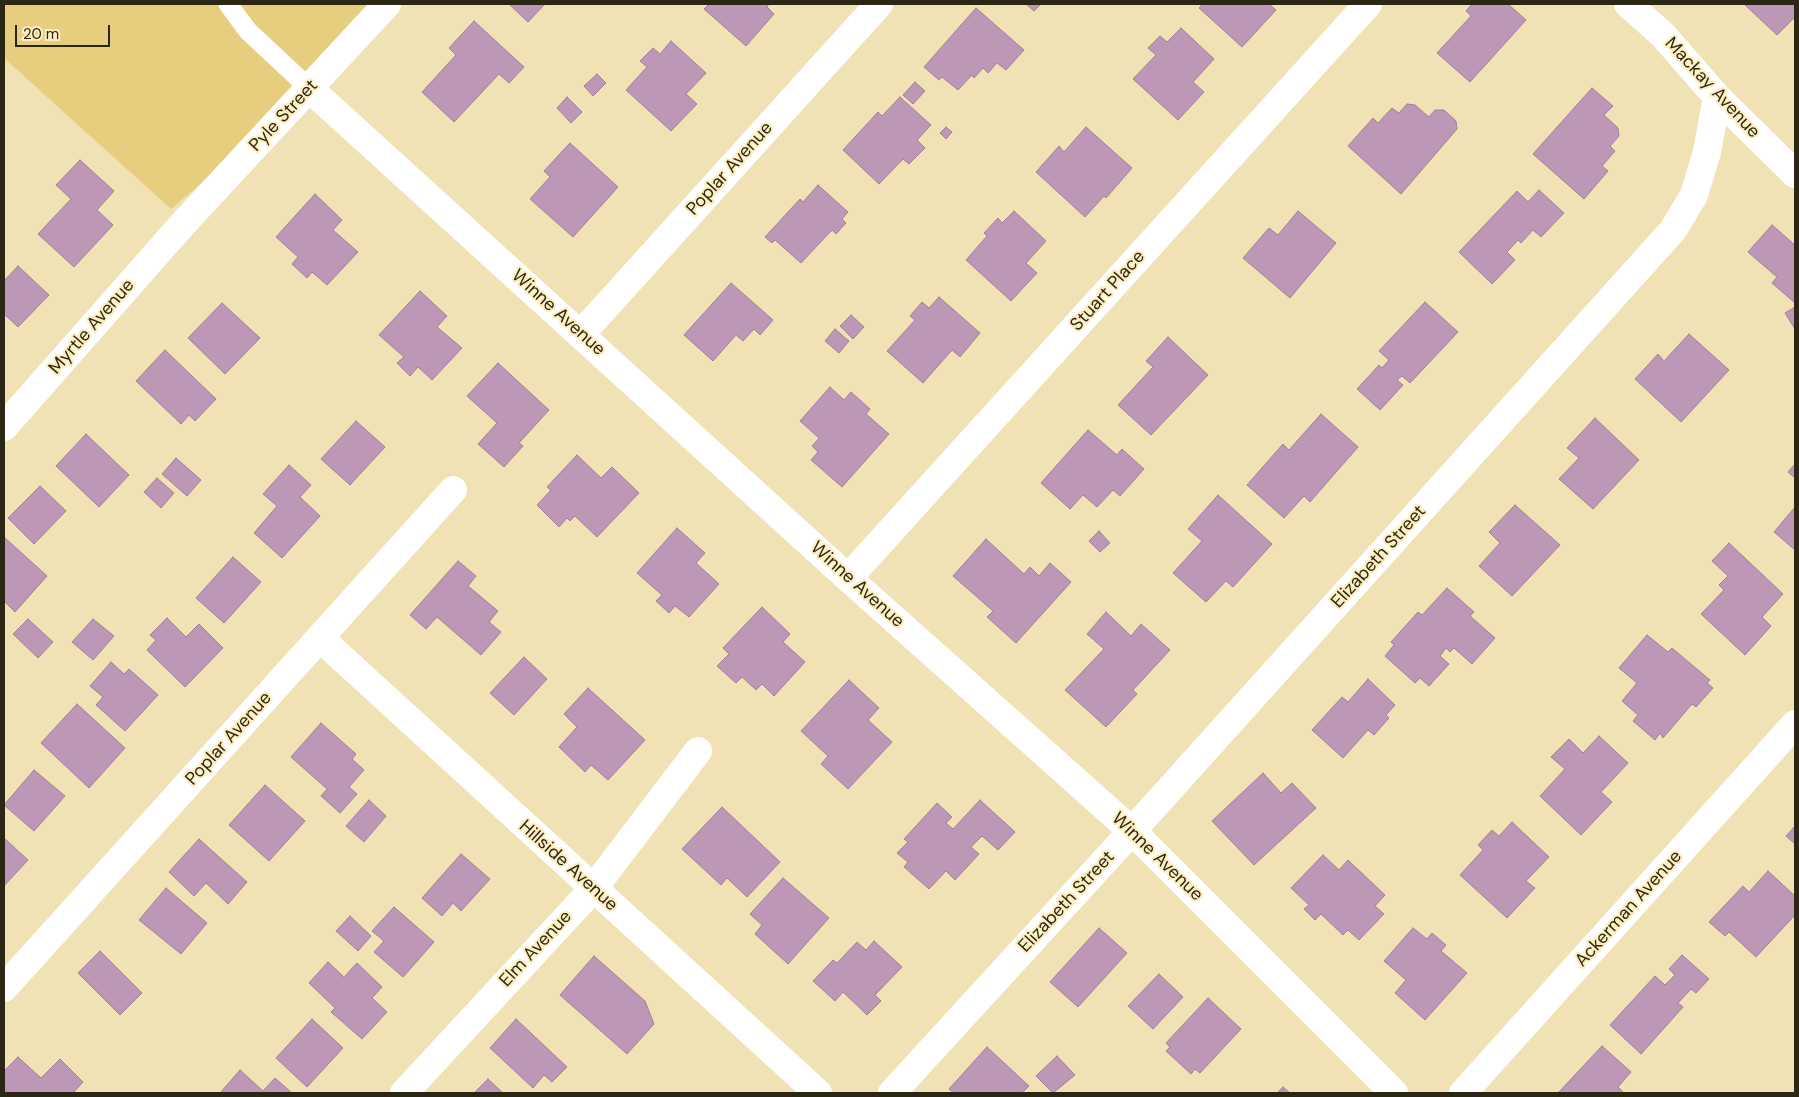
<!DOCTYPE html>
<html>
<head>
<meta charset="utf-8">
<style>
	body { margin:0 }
	#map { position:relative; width:1799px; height:1097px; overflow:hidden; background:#f0e2b4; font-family:"DM Sans",sans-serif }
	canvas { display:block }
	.frame { position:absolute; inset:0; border:5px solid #2c2715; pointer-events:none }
	.scale { position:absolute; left:15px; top:25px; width:95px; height:22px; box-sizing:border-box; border:2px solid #2c2715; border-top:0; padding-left:6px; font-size:15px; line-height:18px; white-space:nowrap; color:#2c2715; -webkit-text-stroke:4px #feefc1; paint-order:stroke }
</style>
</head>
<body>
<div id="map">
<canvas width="1799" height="1097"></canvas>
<div class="frame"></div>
<div class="scale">20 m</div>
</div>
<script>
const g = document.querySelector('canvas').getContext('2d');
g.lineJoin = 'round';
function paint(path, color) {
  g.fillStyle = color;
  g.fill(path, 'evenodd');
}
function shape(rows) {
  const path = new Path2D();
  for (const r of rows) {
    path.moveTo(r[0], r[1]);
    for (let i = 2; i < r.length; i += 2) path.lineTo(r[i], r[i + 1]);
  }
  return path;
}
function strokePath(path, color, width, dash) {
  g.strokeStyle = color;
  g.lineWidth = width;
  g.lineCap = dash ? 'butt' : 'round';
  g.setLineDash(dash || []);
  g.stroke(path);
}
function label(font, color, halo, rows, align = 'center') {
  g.font = font + ' "DM Sans",sans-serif';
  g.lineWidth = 4.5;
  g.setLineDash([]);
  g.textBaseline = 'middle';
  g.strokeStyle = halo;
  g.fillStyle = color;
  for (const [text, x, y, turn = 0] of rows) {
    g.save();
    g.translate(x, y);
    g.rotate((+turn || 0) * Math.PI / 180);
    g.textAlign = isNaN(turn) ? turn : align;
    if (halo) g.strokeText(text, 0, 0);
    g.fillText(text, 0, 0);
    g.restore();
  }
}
paint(shape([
	[4,4,387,4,310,89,171,209,4,58]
]), '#e7ce7f');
const building = shape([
	[509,4,545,4,528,22,509,4],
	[709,4,769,4,767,7,774,14,746,46,704,9,709,4],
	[1026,4,1041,4,1034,11,1026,4],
	[1203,4,1269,4,1276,10,1242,47,1199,8,1203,4],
	[1472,4,1508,4,1526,20,1470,82,1437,53,1471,16,1466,11,1472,4],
	[1744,4,1795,4,1795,17,1777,35,1744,4],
	[976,8,1024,50,1006,70,997,63,988,73,983,68,974,78,972,75,958,90,942,77,939,80,924,67,976,8],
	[474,21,524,67,509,83,499,74,454,122,422,92,456,55,449,48,474,21],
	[1181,28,1214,59,1193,82,1204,92,1178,120,1133,79,1156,55,1148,48,1160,36,1167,42,1181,28],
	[671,41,706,73,686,94,697,104,671,131,626,90,647,67,640,61,653,48,660,54,671,41],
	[597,74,606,83,593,96,584,86,597,74],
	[915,82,925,91,913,104,903,95,915,82],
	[1592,88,1613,106,1604,115,1618,128,1619,136,1610,146,1615,151,1602,166,1608,171,1584,199,1533,154,1592,88],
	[567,97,582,112,571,123,557,108,567,97],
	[900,97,931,125,917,140,925,148,909,164,903,159,879,184,843,150,878,112,882,116,900,97],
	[1407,104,1415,105,1429,117,1435,110,1444,110,1456,121,1457,129,1401,194,1348,146,1373,118,1378,123,1392,108,1399,113,1407,104],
	[946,127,952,132,946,139,940,133,946,127],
	[1086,127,1132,168,1106,198,1104,196,1085,217,1036,172,1059,146,1064,152,1086,127],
	[570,143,618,187,573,237,530,199,550,177,544,171,570,143],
	[80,160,114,191,97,210,113,225,74,267,38,234,71,199,56,185,80,160],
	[818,185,848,212,842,219,846,223,836,234,832,230,801,263,775,240,772,243,765,237,800,199,803,202,818,185],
	[1539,190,1564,213,1541,237,1533,230,1521,243,1518,240,1507,252,1515,260,1492,284,1459,252,1517,191,1528,202,1539,190],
	[315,194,342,220,333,230,358,252,327,285,312,272,307,278,292,264,298,257,276,237,315,194],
	[1014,211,1046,241,1026,263,1037,273,1011,301,966,260,987,236,984,233,998,218,1002,223,1014,211],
	[1298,211,1336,243,1290,298,1243,258,1269,228,1278,235,1298,211],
	[1772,225,1795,245,1795,303,1772,283,1777,277,1748,252,1772,225],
	[18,266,49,295,18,327,4,314,4,281,18,266],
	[731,283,773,320,760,335,754,329,743,341,736,335,713,361,684,335,731,283],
	[420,291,447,316,437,327,462,348,432,380,418,367,410,376,397,363,404,357,379,335,420,291],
	[939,297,980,333,960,357,952,350,923,383,887,351,915,320,910,316,922,302,929,308,939,297],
	[1425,302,1458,332,1410,383,1402,376,1397,380,1403,385,1380,410,1357,389,1379,365,1382,368,1389,360,1379,351,1425,302],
	[222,303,260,338,225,374,188,338,222,303],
	[1795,307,1795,329,1785,313,1795,307],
	[851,315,864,327,853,339,840,326,851,315],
	[835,329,849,341,839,353,825,341,835,329],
	[1689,334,1729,370,1681,422,1635,379,1658,354,1664,361,1689,334],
	[1168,337,1208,375,1151,435,1118,405,1153,367,1146,361,1168,337],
	[165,350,216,399,195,421,189,415,181,424,136,381,165,350],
	[498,363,549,410,519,443,523,446,504,467,478,444,497,423,467,396,498,363],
	[830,387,844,400,851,392,870,409,866,414,889,434,842,487,811,460,818,452,812,446,819,438,800,421,830,387],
	[1321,414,1358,447,1310,502,1304,496,1284,518,1247,485,1283,444,1289,450,1321,414],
	[1595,418,1639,460,1593,509,1559,479,1579,458,1567,448,1595,418],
	[356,421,385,447,350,485,321,459,356,421],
	[1088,430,1117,455,1122,449,1144,469,1120,496,1113,490,1097,507,1083,495,1070,509,1041,483,1088,430],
	[86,434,129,475,99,507,56,466,86,434],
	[577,455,601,478,612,467,639,493,597,537,575,516,570,521,567,518,559,527,537,505,551,490,547,487,577,455],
	[176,458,201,480,187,496,162,474,176,458],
	[1795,464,1795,478,1788,472,1795,464],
	[289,465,311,485,300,497,320,516,282,558,254,533,277,506,263,494,289,465],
	[157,478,174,493,161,508,144,492,157,478],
	[40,486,66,511,34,544,8,518,40,486],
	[1218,495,1272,544,1233,587,1226,581,1206,602,1173,573,1202,541,1188,529,1218,495],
	[1515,505,1560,545,1512,596,1479,566,1500,543,1489,532,1515,505],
	[1795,507,1795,550,1774,532,1795,507],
	[677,528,705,553,696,563,719,584,689,617,675,606,669,613,656,601,662,595,637,573,677,528],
	[1099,531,1110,543,1100,552,1089,541,1099,531],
	[4,537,47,576,15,612,4,601,4,537],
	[986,539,1024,574,1030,567,1039,576,1050,563,1071,582,1016,643,987,617,993,611,953,576,986,539],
	[1729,543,1783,594,1762,617,1771,626,1745,655,1701,614,1724,590,1719,585,1728,576,1712,561,1729,543],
	[233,557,261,582,224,623,196,598,233,557],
	[458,561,476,576,468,586,498,611,489,622,501,632,481,655,437,617,426,629,410,615,458,561],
	[1447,588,1474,612,1470,616,1495,638,1472,664,1454,648,1450,652,1446,648,1440,656,1449,664,1429,686,1420,678,1415,683,1385,656,1394,645,1391,642,1418,612,1422,615,1447,588],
	[762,607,790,634,783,642,805,662,774,696,762,684,756,690,742,677,736,683,717,666,729,654,723,648,762,607],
	[1106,612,1131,636,1141,624,1170,650,1133,690,1137,694,1106,727,1065,690,1104,649,1087,634,1106,612],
	[167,618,186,637,199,624,223,648,185,687,147,650,156,640,150,635,167,618],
	[28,619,53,642,38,658,13,634,28,619],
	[93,619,114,636,93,660,72,642,93,619],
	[1647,635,1668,652,1672,648,1710,680,1707,683,1713,688,1696,707,1692,704,1663,738,1660,733,1655,740,1633,721,1638,715,1622,701,1637,683,1619,668,1647,635],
	[524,657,547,679,514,715,490,693,524,657],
	[111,662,124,674,129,669,158,695,125,731,96,705,103,697,90,686,111,662],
	[1368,679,1395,705,1386,715,1389,718,1374,735,1368,730,1343,758,1312,730,1342,697,1348,702,1368,679],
	[849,680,879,708,868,720,892,742,848,789,821,764,828,756,801,731,849,680],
	[588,688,645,740,608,780,591,765,585,772,559,747,577,727,564,714,588,688],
	[77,704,125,748,89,788,41,743,77,704],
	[321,723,356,754,352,759,364,770,349,787,357,794,340,813,321,796,327,789,291,757,321,723],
	[1599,736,1628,763,1601,792,1612,802,1581,835,1540,796,1565,769,1551,757,1569,739,1583,753,1599,736],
	[34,770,65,796,34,831,4,805,34,770],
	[1263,773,1281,793,1292,783,1316,808,1254,865,1212,821,1263,773],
	[265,785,305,821,269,861,229,825,265,785],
	[369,800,386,816,364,842,346,826,369,800],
	[980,800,1015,832,998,850,982,836,971,847,979,854,955,880,946,871,929,889,904,867,908,862,897,853,908,842,904,839,937,803,952,817,946,823,953,829,980,800],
	[722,807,780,862,747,897,727,878,721,885,682,849,722,807],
	[1512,822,1549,857,1526,881,1535,888,1507,918,1460,875,1483,850,1478,845,1492,830,1499,836,1512,822],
	[1795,826,1795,844,1786,836,1795,826],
	[4,838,28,860,4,886,4,838],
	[199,839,247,882,228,904,206,883,194,896,169,872,199,839],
	[461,854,490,879,461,911,453,903,442,916,422,898,461,854],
	[1323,855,1339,870,1348,860,1385,895,1375,906,1384,914,1359,940,1348,930,1343,935,1321,914,1315,920,1304,909,1309,905,1291,888,1323,855],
	[1768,871,1795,896,1795,915,1756,957,1729,932,1725,936,1709,922,1743,886,1749,892,1768,871],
	[783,878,829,918,788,964,755,934,762,925,750,914,783,878],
	[166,888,207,923,181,954,139,920,166,888],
	[394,907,434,942,403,977,374,952,384,941,372,931,394,907],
	[350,916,371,936,358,951,336,931,350,916],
	[1099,928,1127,953,1078,1007,1050,982,1099,928],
	[1413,928,1427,939,1432,933,1446,945,1441,951,1467,973,1425,1020,1395,993,1406,980,1384,961,1413,928],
	[874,941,902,967,875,995,881,1001,867,1015,843,992,835,1001,813,981,833,960,837,963,857,942,866,950,874,941],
	[100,951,142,993,120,1015,78,973,100,951],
	[1682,955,1709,979,1696,993,1691,989,1678,1003,1683,1007,1641,1054,1610,1025,1655,976,1665,985,1675,975,1669,969,1682,955],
	[594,956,645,1001,654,1024,627,1054,560,995,594,956],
	[328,962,344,977,357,963,382,987,372,998,387,1012,362,1039,331,1012,335,1008,309,983,328,962],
	[1159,974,1183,997,1153,1029,1128,1006,1159,974],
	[1208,998,1241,1029,1200,1073,1195,1069,1191,1074,1166,1051,1170,1047,1166,1043,1208,998],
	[312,1019,343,1048,307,1087,276,1058,312,1019],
	[516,1019,567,1067,552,1082,544,1075,533,1088,490,1048,516,1019],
	[1602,1046,1631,1072,1618,1087,1624,1093,1558,1093,1602,1046],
	[987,1047,1029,1086,1022,1093,954,1093,949,1089,987,1047],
	[1057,1056,1075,1075,1053,1093,1036,1076,1057,1056],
	[18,1057,41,1078,60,1059,83,1082,73,1093,4,1093,4,1071,18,1057],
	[240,1070,263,1091,275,1078,292,1093,220,1093,240,1070],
	[488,1079,503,1093,474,1093,488,1079],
	[1283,1087,1290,1093,1277,1093,1283,1087]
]);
paint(building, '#bd97b6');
strokePath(building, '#a37e9c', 1);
strokePath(shape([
	[228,4,248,31,310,89]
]), '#fff', 19);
strokePath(shape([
	[1628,4,1663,35,1717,97,1795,174],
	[310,89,848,578,1132,831,1394,1093],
	[581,334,879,4],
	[4,427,181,226,387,4],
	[848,578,1368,4],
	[320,638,818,1093],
	[4,988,453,490],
	[404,1093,593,889,698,751],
	[892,1093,1132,831,1673,230,1694,195,1707,152,1717,97],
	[1463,1093,1795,724]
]), '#fff', 28);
label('18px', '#2c2715', '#feefc1', [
	["Mackay Avenue",1712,88,47],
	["Pyle Street",284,116,-47],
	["Poplar Avenue",730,169,-48],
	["Stuart Place",1108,291,-48],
	["Winne Avenue",558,313,42],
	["Myrtle Avenue",92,327,-49],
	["Elizabeth Street",1379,557,-48],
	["Winne Avenue",857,585,42],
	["Poplar Avenue",229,739,-48],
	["Winne Avenue",1157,857,44],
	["Hillside Avenue",568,866,42],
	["Elizabeth Street",1067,902,-47],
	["Ackerman Avenue",1629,909,-48],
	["Elm Avenue",536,949,-47]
]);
</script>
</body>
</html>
